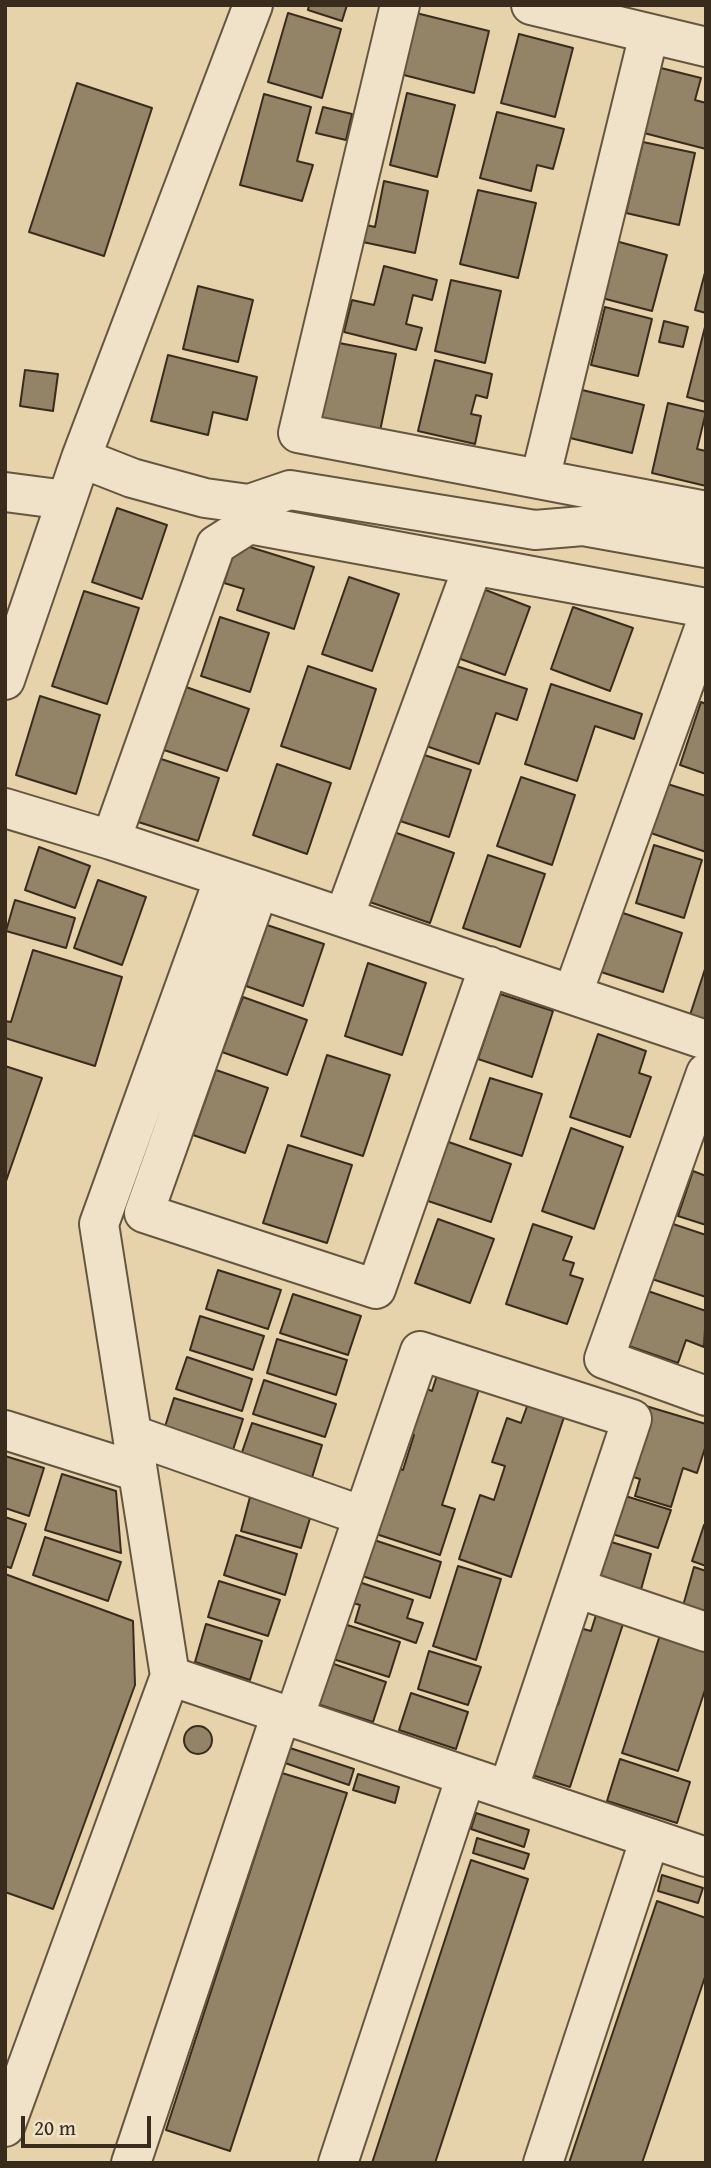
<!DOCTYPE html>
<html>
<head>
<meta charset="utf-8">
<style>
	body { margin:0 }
	#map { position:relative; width:711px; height:2168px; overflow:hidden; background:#e6d3ab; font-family:"Gentium Book Plus",serif }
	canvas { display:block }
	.frame { position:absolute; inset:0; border:7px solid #3a2c1d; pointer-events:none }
	.scale { position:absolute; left:21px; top:2116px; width:130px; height:32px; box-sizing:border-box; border:4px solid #3a2c1d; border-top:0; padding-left:9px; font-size:21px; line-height:24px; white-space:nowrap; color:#3a2c1d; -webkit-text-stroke:5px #efe2c8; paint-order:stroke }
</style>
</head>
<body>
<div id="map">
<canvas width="711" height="2168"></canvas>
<div class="frame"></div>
<div class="scale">20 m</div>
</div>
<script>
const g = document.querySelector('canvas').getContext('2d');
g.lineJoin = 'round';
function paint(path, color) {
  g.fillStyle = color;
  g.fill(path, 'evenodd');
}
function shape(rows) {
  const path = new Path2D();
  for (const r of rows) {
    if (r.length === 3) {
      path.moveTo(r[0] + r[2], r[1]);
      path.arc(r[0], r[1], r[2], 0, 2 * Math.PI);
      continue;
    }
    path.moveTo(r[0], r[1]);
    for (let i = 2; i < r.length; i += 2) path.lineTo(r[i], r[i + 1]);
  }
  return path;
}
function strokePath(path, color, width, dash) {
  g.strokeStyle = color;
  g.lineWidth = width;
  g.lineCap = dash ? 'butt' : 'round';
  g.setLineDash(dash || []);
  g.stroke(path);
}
const building = shape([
	[309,5,347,5,342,21,308,10,309,5],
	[288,13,341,29,322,98,268,82,288,13],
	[416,13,489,31,474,93,400,74,416,13],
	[519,34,573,48,555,117,501,103,519,34],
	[657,67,701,78,695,100,706,103,706,149,640,132,657,67],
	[77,83,152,108,104,256,29,232,77,83],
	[407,93,455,105,437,177,390,165,407,93],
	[264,94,311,107,297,161,313,165,302,201,240,185,264,94],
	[323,107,352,114,346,140,316,133,323,107],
	[497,112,564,129,553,169,537,165,531,191,480,178,497,112],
	[643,142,695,153,679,225,626,213,643,142],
	[384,181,428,191,415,253,358,241,362,224,375,227,384,181],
	[478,190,536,203,518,278,460,264,478,190],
	[612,240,667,255,652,311,598,297,612,240],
	[384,266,437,280,432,300,413,295,406,324,422,328,416,350,344,332,352,300,374,305,384,266],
	[706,269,706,313,695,310,706,269],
	[451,280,501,291,485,363,435,351,451,280],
	[198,286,253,300,238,362,183,349,198,286],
	[605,307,652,319,638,376,591,365,605,307],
	[664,321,688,327,683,347,659,342,664,321],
	[705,327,706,327,706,402,687,397,705,327],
	[334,342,396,354,380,431,318,419,334,342],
	[168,355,257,377,247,420,213,412,208,435,151,421,168,355],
	[435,360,492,374,487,398,476,395,471,414,481,416,475,444,418,431,435,360],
	[25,370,58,374,53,411,20,406,25,370],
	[574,388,644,405,632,453,562,436,574,388],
	[668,403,706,412,697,449,706,451,706,486,652,473,668,403],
	[117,508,167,525,142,599,92,582,117,508],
	[237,543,314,567,294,629,237,610,244,589,224,583,237,543],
	[349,577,399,594,372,671,322,654,349,577],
	[483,589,530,607,505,675,458,658,483,589],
	[84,591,139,608,107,704,52,686,84,591],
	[573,607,633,628,610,691,551,669,573,607],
	[220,617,269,633,250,692,201,676,220,617],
	[453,665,527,689,517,720,496,713,479,764,426,746,453,665],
	[308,666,376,689,350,769,281,746,308,666],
	[551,684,642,714,634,739,595,726,577,781,525,764,551,684],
	[186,687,249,709,227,771,164,750,186,687],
	[40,696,100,715,76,794,16,775,40,696],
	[701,702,706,704,706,774,680,765,701,702],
	[418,753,471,770,449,837,397,820,418,753],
	[152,756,219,778,198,841,132,820,152,756],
	[277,764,331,783,307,854,253,835,277,764],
	[521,777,575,795,552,865,497,846,521,777],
	[661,782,706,796,706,852,645,831,661,782],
	[391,831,454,853,430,923,367,901,391,831],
	[654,845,702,860,684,918,636,903,654,845],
	[39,847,90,866,75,908,25,890,39,847],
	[488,855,545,874,520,947,463,928,488,855],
	[98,880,146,897,122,965,74,948,98,880],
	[15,900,75,918,66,948,6,931,15,900],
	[620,912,682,933,663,992,601,972,620,912],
	[267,925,324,944,303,1006,246,986,267,925],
	[33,950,122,977,95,1066,5,1038,5,1021,11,1022,33,950],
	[368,963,426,983,402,1055,345,1036,368,963],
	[706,966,706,1020,690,1015,706,966],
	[500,994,553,1011,532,1077,478,1059,500,994],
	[243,997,307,1020,287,1075,222,1052,243,997],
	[598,1034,646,1051,639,1073,651,1077,630,1137,570,1117,598,1034],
	[327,1055,390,1075,363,1156,301,1136,327,1055],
	[5,1066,42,1078,5,1184,5,1066],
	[216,1070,268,1088,245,1153,193,1135,216,1070],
	[490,1078,542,1094,522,1156,470,1139,490,1078],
	[571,1128,623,1147,594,1229,542,1211,571,1128],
	[443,1140,511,1164,491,1222,422,1199,443,1140],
	[288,1145,352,1165,327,1243,263,1223,288,1145],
	[693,1171,706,1176,706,1225,678,1216,693,1171],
	[438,1219,494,1239,470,1303,415,1283,438,1219],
	[670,1223,706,1235,706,1297,652,1279,670,1223],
	[533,1224,572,1237,563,1260,574,1263,570,1275,583,1279,567,1324,506,1304,533,1224],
	[218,1270,281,1290,268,1329,206,1309,218,1270],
	[645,1290,706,1311,704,1347,686,1340,678,1363,626,1345,645,1290],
	[293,1294,361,1316,348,1355,280,1333,293,1294],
	[200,1316,264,1336,253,1370,190,1350,200,1316],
	[277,1339,347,1360,336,1395,267,1373,277,1339],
	[187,1357,252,1379,242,1411,176,1389,187,1357],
	[438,1372,480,1386,442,1505,455,1509,440,1555,367,1531,389,1465,403,1470,414,1435,404,1432,419,1386,432,1391,438,1372],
	[264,1380,336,1404,325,1437,253,1414,264,1380],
	[174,1398,243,1419,232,1453,163,1433,174,1398],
	[529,1401,565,1414,511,1577,459,1559,480,1495,494,1500,505,1466,492,1462,507,1418,521,1423,529,1401],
	[646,1406,706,1424,706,1445,697,1473,683,1468,671,1507,635,1496,640,1479,626,1475,646,1406],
	[252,1423,322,1445,310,1484,239,1461,252,1423],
	[5,1456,44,1468,29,1516,5,1508,5,1456],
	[62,1474,116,1491,121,1553,45,1530,62,1474],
	[622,1495,671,1510,658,1548,609,1533,622,1495],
	[250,1497,311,1515,301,1548,241,1531,250,1497],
	[5,1517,26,1524,11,1568,5,1566,5,1517],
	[704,1525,706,1525,706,1566,692,1561,704,1525],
	[236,1535,297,1554,285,1595,224,1575,236,1535],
	[45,1537,121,1562,108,1601,33,1575,45,1537],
	[371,1539,441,1562,430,1598,359,1575,371,1539],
	[608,1541,651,1554,640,1593,596,1580,608,1541],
	[458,1566,501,1579,476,1660,433,1646,458,1566],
	[694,1567,706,1571,706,1613,683,1606,694,1567],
	[5,1574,133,1621,135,1685,53,1909,5,1892,5,1574],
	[219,1581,280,1600,268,1636,208,1617,219,1581],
	[356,1581,413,1600,407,1618,423,1623,416,1643,355,1622,360,1605,349,1602,356,1581],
	[596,1615,623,1624,570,1787,529,1774,543,1701,558,1705,568,1674,557,1670,572,1626,591,1631,596,1615],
	[341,1623,400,1642,389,1677,330,1658,341,1623],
	[206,1624,262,1641,250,1680,195,1662,206,1624],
	[661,1632,706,1646,706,1687,678,1771,622,1753,661,1632],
	[429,1651,481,1667,468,1705,418,1689,429,1651],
	[328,1662,386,1682,373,1722,314,1703,328,1662],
	[411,1693,468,1712,456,1749,399,1730,411,1693],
	[198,1740,14],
	[290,1748,354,1769,349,1785,285,1763,290,1748],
	[620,1759,690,1782,677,1823,607,1801,620,1759],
	[282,1773,347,1793,230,2151,166,2130,282,1773],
	[358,1774,399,1787,395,1803,353,1790,358,1774],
	[476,1813,529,1830,524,1847,471,1829,476,1813],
	[477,1838,529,1854,524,1869,473,1853,477,1838],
	[471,1860,528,1879,435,2163,372,2163,471,1860],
	[662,1875,703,1888,698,1903,658,1891,662,1875],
	[657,1901,706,1918,706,1974,642,2163,569,2163,657,1901]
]);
paint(building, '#938367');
strokePath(building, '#3a2c1d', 2);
const minor = shape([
	[400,5,298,433,706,511],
	[531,5,706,47],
	[81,458,132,478,205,498,249,504,290,490,535,530,583,526,706,548],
	[540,479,649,34],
	[5,492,66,500],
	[5,680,81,458,253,5],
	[5,808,111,840,259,889,706,1040],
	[111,840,216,545,249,524,706,608],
	[259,889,144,1213,376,1289,489,966],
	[344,917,473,566],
	[573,993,706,623],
	[706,1073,604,1359,706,1396],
	[5,1430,138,1472],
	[133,1435,363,1516],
	[576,1588,706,1632],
	[170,1676,706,1857],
	[294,1718,420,1351,632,1419,508,1790],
	[5,2127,170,1676,99,1224,224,878],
	[131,2163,281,1714],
	[338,2163,466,1776],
	[543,2163,650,1838]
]);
strokePath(minor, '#655640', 42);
strokePath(minor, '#efe2c8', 38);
</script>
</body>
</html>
